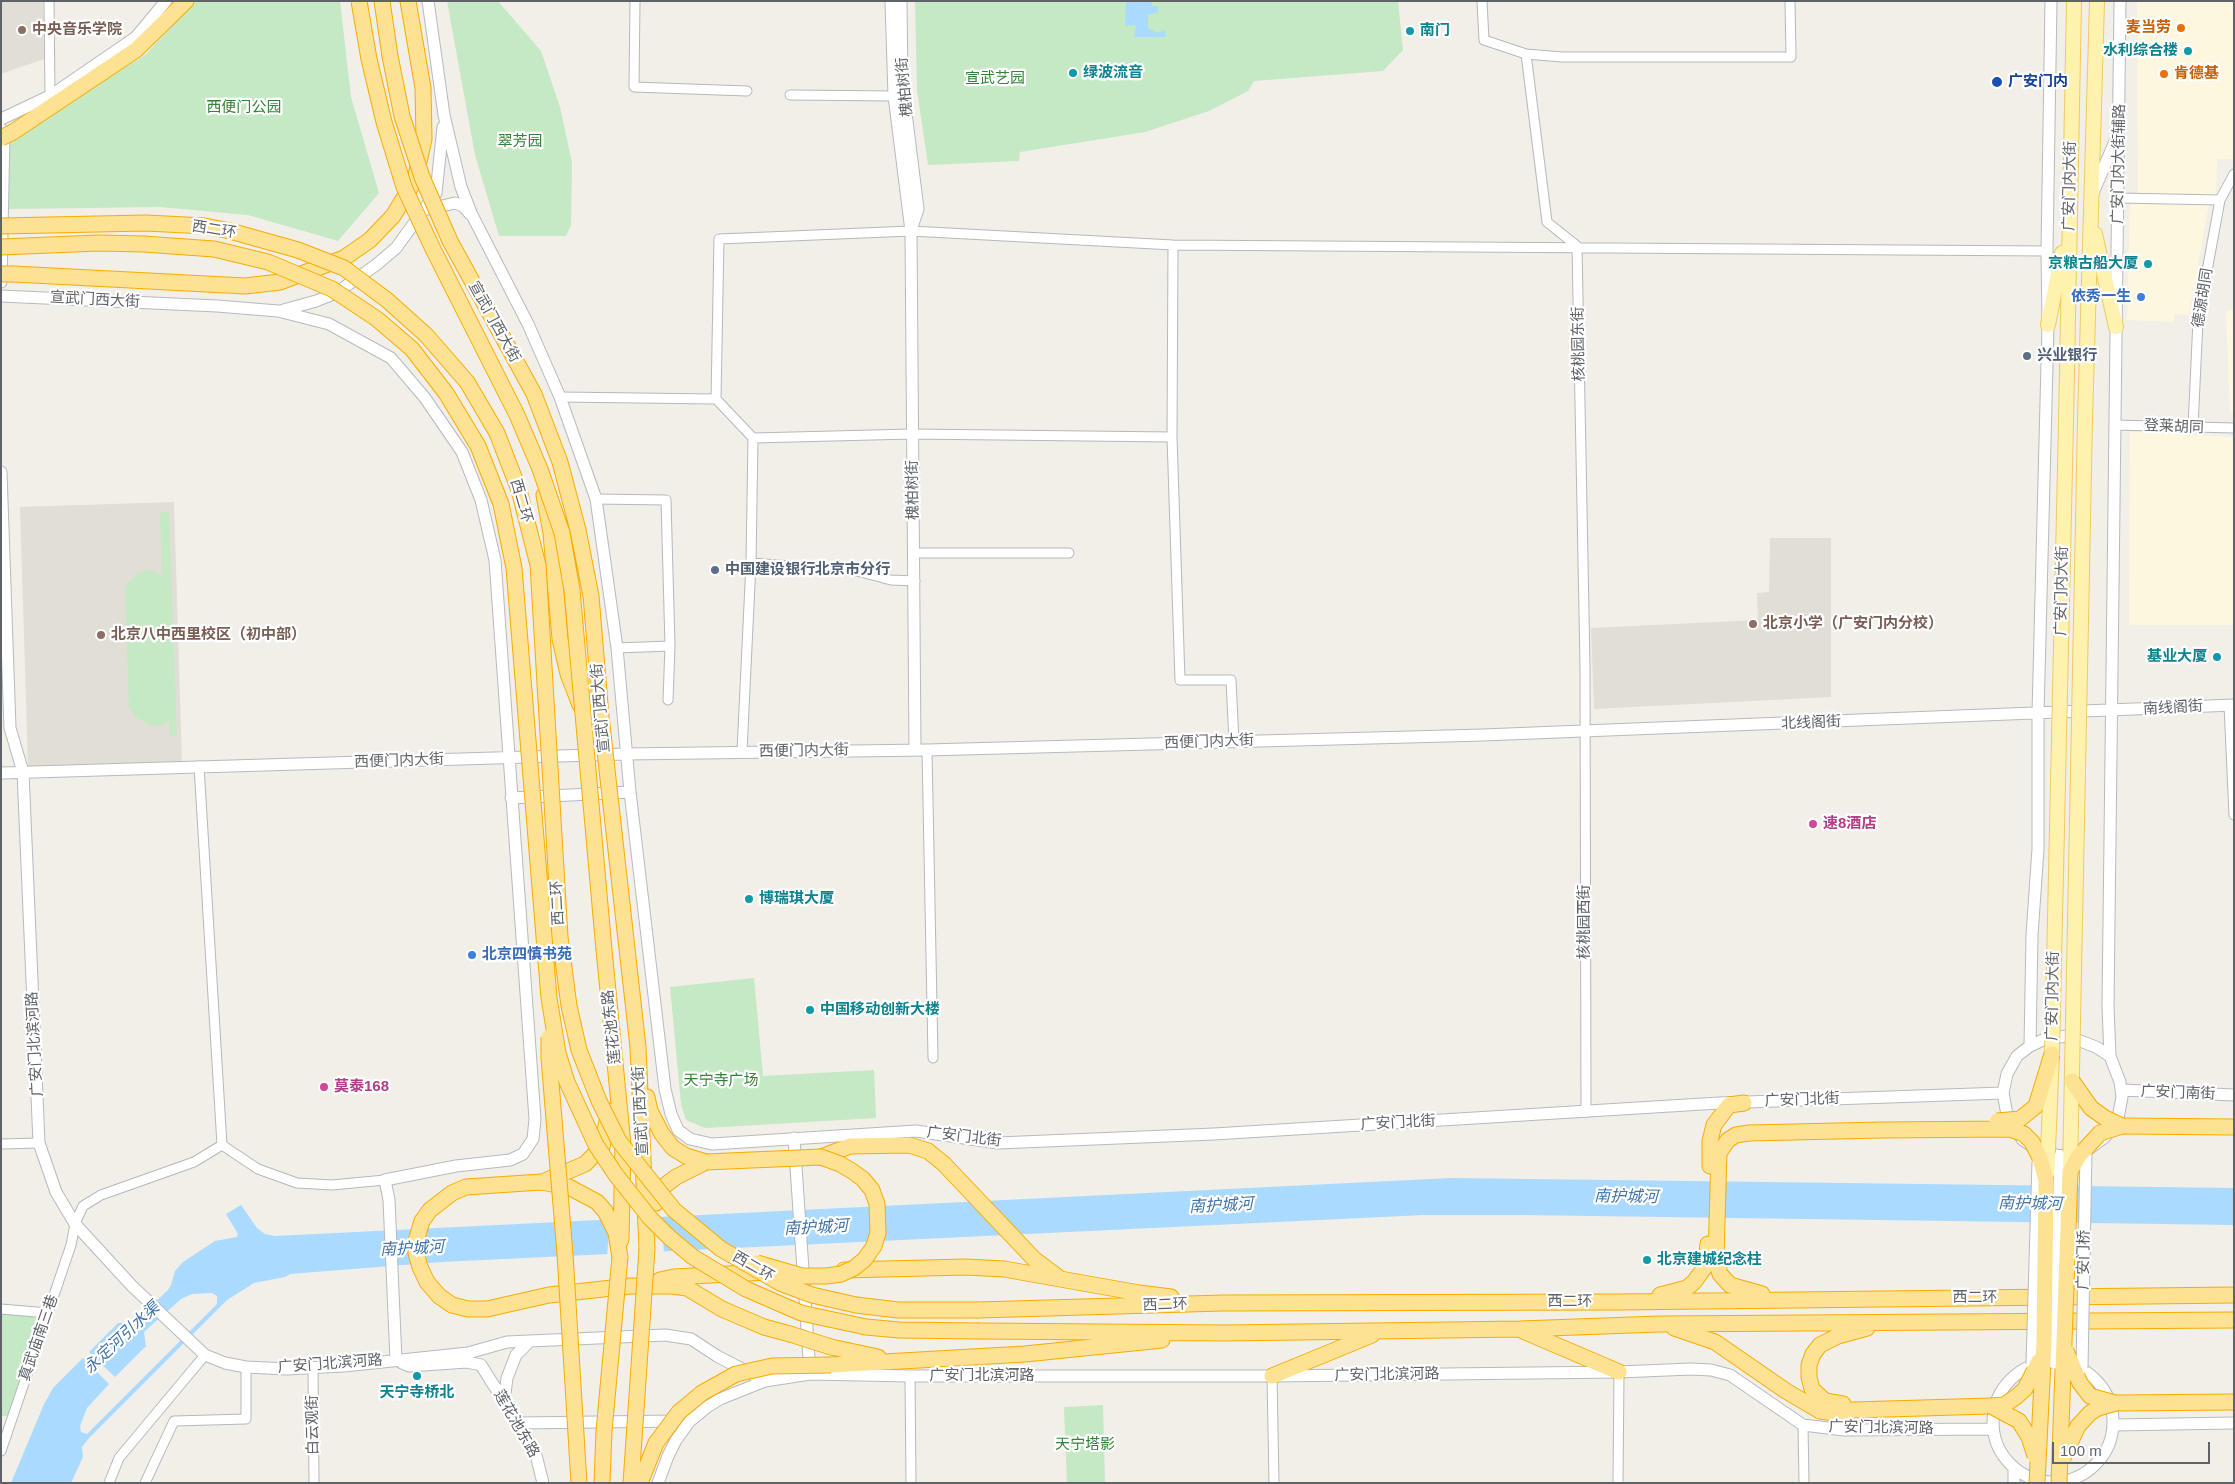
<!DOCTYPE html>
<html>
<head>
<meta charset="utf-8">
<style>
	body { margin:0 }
	#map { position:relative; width:2235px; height:1484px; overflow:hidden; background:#f1efe8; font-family:Helvetica,sans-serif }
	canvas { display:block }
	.frame { position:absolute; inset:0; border:2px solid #5f6368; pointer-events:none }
	.scale { position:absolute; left:2052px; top:1442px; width:158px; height:22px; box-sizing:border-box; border:2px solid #5f6368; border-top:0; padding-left:6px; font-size:15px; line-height:18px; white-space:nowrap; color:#5f6368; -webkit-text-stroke:4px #fff; paint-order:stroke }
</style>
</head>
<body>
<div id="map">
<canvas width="2235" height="1484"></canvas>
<div class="frame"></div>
<div class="scale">100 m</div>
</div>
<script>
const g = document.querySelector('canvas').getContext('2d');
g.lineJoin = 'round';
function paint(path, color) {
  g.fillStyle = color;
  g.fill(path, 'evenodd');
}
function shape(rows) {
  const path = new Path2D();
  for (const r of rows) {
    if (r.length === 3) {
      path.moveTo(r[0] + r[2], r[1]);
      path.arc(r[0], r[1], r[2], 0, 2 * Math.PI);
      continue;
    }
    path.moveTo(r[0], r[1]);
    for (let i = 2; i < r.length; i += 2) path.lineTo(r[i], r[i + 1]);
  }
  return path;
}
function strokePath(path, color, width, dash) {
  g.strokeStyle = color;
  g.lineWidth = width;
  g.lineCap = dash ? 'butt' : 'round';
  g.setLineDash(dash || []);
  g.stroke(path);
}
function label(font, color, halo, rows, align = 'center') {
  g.font = font + ' Helvetica,"Noto Sans SC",sans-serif';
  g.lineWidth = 4.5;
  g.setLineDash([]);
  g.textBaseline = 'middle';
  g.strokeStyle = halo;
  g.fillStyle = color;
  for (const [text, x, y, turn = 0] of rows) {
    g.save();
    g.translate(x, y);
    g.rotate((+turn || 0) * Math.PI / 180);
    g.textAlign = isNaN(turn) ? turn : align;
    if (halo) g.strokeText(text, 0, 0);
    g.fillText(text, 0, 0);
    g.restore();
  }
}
paint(shape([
	[2137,1,2234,1,2234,156,2232,159,2217,159,2216,196,2138,195],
	[2130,202,2209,204,2189,315,2174,314,2174,322,2127,320],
	[2234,310,2234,413,2230,413,2226,311],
	[2130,432,2234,437,2234,625,2129,625]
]), '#fef7e0');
paint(shape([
	[1,1,43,1,44,59,1,74],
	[174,502,182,762,28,767,20,507],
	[1770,538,1831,538,1831,697,1594,709,1591,628,1758,620,1757,593,1769,592]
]), '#e1ded6');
paint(shape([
	[196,1,340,1,351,97,379,193,338,241,248,215,160,207,8,209,9,138,144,56],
	[447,1,498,1,541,51,560,107,572,163,571,225,566,236,499,236,475,155],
	[915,1,1398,1,1403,50,1383,71,1254,81,1248,91,1209,111,1145,132,1020,152,1019,161,928,165,917,90],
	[169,512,177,736,170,736,169,720,163,726,149,725,136,717,129,708,125,595,126,585,139,573,147,570,156,572,162,577,160,513],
	[754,978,763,1076,874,1070,876,1118,705,1128,686,1120,681,1104,670,987],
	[1,1310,48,1313,13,1416,1,1416],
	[1103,1405,1105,1483,1067,1483,1064,1407]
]), '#c5e8c5');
paint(shape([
	[1126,1,1152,1,1152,6,1158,6,1158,12,1148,15,1148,28,1157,33,1165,30,1166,37,1134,37,1136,25,1125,26],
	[1451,1178,2234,1188,2234,1225,1521,1215,1424,1215,441,1262,290,1274,285,1277,254,1283,227,1300,90,1437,82,1447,83,1457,71,1483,11,1483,44,1404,53,1388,83,1358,109,1384,87,1408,80,1426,81,1432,87,1434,217,1304,217,1296,212,1293,192,1294,181,1299,144,1332,146,1346,115,1377,89,1352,118,1323,134,1322,168,1290,171,1285,175,1271,183,1262,215,1241,237,1237,238,1234,226,1214,241,1205,257,1228,265,1234,275,1236]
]), '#aadaff');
paint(shape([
	[661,1214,664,1254,607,1257,610,1217]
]), '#f1efe8');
strokePath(shape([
	[80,1377,109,1351]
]), '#aadaff', 11);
const street = shape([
	[49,1,50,96],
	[635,1,634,87,747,91],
	[1482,1,1484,40,1526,54,1547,222,1577,246,1585,665,1586,1112],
	[1526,54,1562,57,1791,57,1790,1],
	[790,95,894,96],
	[2118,198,2220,200],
	[1173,245,1172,437,1180,680,1231,680,1234,742],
	[560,397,716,399],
	[2115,425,2234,428],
	[2193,427,2198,320,2220,200,2234,174],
	[753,438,912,434,1172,437],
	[596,499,666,500,670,646,668,700],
	[913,553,1069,553],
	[751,563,857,571,891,580,915,581],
	[617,648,670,646],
	[2229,705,2234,815],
	[927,750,933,1058],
	[742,751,751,563,753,438,716,399,719,239,911,231,1173,245,2047,251],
	[199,766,222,1145],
	[1,1144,39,1143],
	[222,1145,258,1169,297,1183,332,1185,385,1180],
	[1,1309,48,1313],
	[313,1368,314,1483],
	[910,1376,911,1483],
	[1272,1376,1274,1483],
	[1803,1425,1804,1483],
	[1,1451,71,1245,75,1224,83,1206,101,1195,194,1162,222,1145],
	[109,1483,119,1458,205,1355],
	[145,1483,174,1421,246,1419,246,1367],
	[1618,1483,1619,1372]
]);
const secondary = shape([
	[428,1,444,115,461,187,472,215,528,324,560,397,596,499,617,648,630,792,665,1089,671,1114,678,1130,690,1139,712,1144,916,1131,998,1143,1214,1134,1719,1103,2003,1093],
	[891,1,894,96,911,231,915,750],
	[901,1,902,81,918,209,912,227],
	[1,119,50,96,136,37,166,1],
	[1,129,4,133,1,282],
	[2093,193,2116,139],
	[429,209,455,203,463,206,470,214],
	[1,296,217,306,278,311,329,324,391,358,425,398,462,452,481,500,495,560,535,1119,533,1139,523,1154,510,1160,456,1166,385,1180,389,1200,396,1360],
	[280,311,316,301,336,293,376,265,396,248,436,193,443,127],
	[1,472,10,728,23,772,39,1143,56,1192,75,1224,132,1286,205,1355,225,1363,246,1367,287,1369,344,1366,468,1353,507,1342,665,1335,691,1339,717,1356,765,1381],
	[1,773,626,754,927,750,1483,735,2234,705],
	[511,798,630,792],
	[2067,1036,2096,1047,2110,1056,2120,1082,2122,1097,2118,1118,2105,1137,2086,1151,2060,1156,2038,1150,2023,1140,2008,1120,2003,1093,2007,1074,2017,1056,2030,1046,2045,1039,2067,1036],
	[2030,1046,2032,935,2038,849,2038,713,2048,325,2047,251,2051,1],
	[2110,1056,2108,1006,2120,1],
	[2122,1090,2234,1095],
	[794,1138,810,1372],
	[2053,1422,60],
	[402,1363,409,1366,467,1362,481,1365,535,1451,543,1483],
	[504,1401,507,1378,516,1355,530,1341],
	[518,1423,676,1421],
	[2114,1425,2234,1423],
	[658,1483,668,1456,676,1440,690,1421,707,1407,720,1399,765,1381,810,1374,910,1376,1272,1376,1619,1372,1691,1369,1711,1370,1730,1375,1803,1425,1844,1430,1993,1429],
	[2014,1483,2014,1468]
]);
const primary = shape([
	[2095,234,2116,327],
	[2048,325,2062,253],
	[2085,420,2097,1],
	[2066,422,2074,1]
]);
const highway = shape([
	[13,132,136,50,186,1],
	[14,274,245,286,280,282,344,258,370,240,393,216,415,180,424,139,423,88,408,1],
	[544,495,551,533,560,639,568,674,580,705],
	[604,950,623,1145,621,1240],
	[638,1047,647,1249],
	[647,1097,650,1111,662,1134,673,1148,686,1156,706,1162],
	[2122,1126,2234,1127],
	[821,1157,850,1146,909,1145,928,1151,944,1164,1034,1259,1058,1277],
	[1710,1166,1710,1141,1714,1125,1729,1105,1744,1103],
	[547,1180,585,1164,602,1147,609,1111],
	[656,1203,659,1190,676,1177,706,1162],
	[620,1257,616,1233,605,1211,597,1202,569,1187,541,1182,466,1187,452,1193,430,1210,422,1221,416,1241,416,1253,420,1267,427,1282,439,1296,452,1305,468,1309,487,1309,549,1295,630,1286,672,1286,687,1288,722,1309,764,1327,790,1334],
	[844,1270,966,1267,1004,1269,1139,1293,1171,1297],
	[660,1280,674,1277,767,1272],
	[1762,1294,1730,1285,1720,1274,1716,1259,1719,1153,1728,1140,1736,1135,1749,1133,1881,1130],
	[1660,1295,1687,1288,1694,1282,1705,1267,1708,1244],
	[978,1310,1223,1303,1619,1302,2234,1295],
	[1674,1328,1715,1342,1786,1391,1820,1411,1835,1413,1846,1413,1853,1410,1991,1406],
	[980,1331,1225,1333,1520,1329,1660,1324,2234,1320],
	[1523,1331,1619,1372],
	[831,1347,878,1357],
	[831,1365,1025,1354,1162,1340],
	[1272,1376,1372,1335],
	[2116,1403,2234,1402],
	[1843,1404,1825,1401,1812,1389,1809,1377,1809,1365,1813,1354,1820,1345,1838,1336,1867,1328]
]);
strokePath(street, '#b5b8bc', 11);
strokePath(secondary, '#b6babf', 13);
strokePath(primary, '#f2c960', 16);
strokePath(highway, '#f9ab00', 17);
strokePath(street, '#fff', 9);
strokePath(secondary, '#fff', 11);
strokePath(primary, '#fff2af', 14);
strokePath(highway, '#fde293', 15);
const secondaryBridge = shape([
	[2054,1363,2060,1156],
	[2032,1364,2038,1162],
	[2082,1368,2086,1151]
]);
const primaryBridge = shape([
	[2070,1172,2085,420],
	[2047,1174,2052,1054,2066,422]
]);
const highwayBridge = shape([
	[359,1,369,59,384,122,404,187,433,249,517,415,540,469,562,533,572,590,604,950],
	[382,1,390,56,402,116,422,177,450,241,534,394,560,462,578,530,591,596,601,716,638,1047],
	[1,138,13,132],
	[1,226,146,223,205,226,230,231,298,250,344,268,387,300,426,335,467,382,497,433,519,490,538,565,560,937,569,1006,579,1050,599,1101,619,1141,674,1210,721,1249,780,1283,812,1295,856,1305,898,1310,978,1310],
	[1,247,99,243,144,244,214,249,268,262,332,289,377,319,412,349,446,393,478,446,501,504,514,568,549,998,558,1053,567,1082,596,1145,616,1175,650,1218,669,1237,693,1257,746,1289,801,1313,866,1327,899,1330,980,1331],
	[1,274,14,274],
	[549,1037,549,1058,565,1254,579,1483],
	[2072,1081,2091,1108,2105,1118,2122,1126],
	[1997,1121,2020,1119,2036,1106,2052,1054],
	[1881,1130,2010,1129,2024,1134,2032,1142,2040,1158,2046,1181,2044,1341,2037,1483],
	[706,1162,821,1157,840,1164,852,1171,863,1179,872,1190,877,1204,878,1233,874,1246,865,1259,854,1268,841,1274,826,1276,802,1276,757,1263],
	[790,1334,831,1347],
	[2066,1351,2080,1383,2090,1396,2115,1403],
	[1991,1406,2019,1421,2029,1437,2035,1456],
	[1991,1406,2004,1405,2016,1397,2025,1389,2039,1361],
	[2063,1458,2078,1426,2090,1413,2098,1408,2116,1403],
	[602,1483,604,1431,620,1257],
	[631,1483,647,1249],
	[640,1483,656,1443,679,1412,702,1393,736,1374,772,1366,831,1365],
	[2059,1483,2070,1172,2078,1157,2100,1133,2122,1126]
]);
strokePath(secondaryBridge, '#b6babf', 13, []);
strokePath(primaryBridge, '#f2c960', 16, []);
strokePath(highwayBridge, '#f9ab00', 17, []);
strokePath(secondaryBridge, '#fff', 11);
strokePath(primaryBridge, '#fff2af', 14);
strokePath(highwayBridge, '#fde293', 15);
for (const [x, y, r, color] of [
	[2181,28,5,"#e8710a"],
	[22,30,5,"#8d6e63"],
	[1410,31,5,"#0f9aa8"],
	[2188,51,5,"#0f9aa8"],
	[1073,73,5,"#0f9aa8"],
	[2164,74,5,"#e8710a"],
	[1997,82,6,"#1a4fb4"],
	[2148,264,5,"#0f9aa8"],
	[2141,297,5,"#3f7fe0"],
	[2027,356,5,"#5c6f8a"],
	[715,570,5,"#5c6f8a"],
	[1753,624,5,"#8d6e63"],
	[101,635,5,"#8d6e63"],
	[2217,657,5,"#0f9aa8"],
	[1813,824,5,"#d1479c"],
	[749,899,5,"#0f9aa8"],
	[472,955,5,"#3f7fe0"],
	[810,1010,5,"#0f9aa8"],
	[324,1087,5,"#d1479c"],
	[1647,1260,5,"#0f9aa8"],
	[417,1376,5,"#0f9aa8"]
]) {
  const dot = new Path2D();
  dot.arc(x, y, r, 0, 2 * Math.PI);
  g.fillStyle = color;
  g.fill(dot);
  strokePath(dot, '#fff', 2);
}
label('bold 15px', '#c56008', '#fff', [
	["麦当劳",2171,28],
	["肯德基",2174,74,"left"]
], 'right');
label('bold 15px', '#785e54', '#fff', [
	["中央音乐学院",32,30],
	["北京小学（广安门内分校）",1763,624],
	["北京八中西里校区（初中部）",111,635]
], 'left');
label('bold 15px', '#0d838f', '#fff', [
	["南门",1420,31],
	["水利综合楼",2178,51,"right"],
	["绿波流音",1083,73],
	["京粮古船大厦",2138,264,"right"],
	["基业大厦",2207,657,"right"],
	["博瑞琪大厦",759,899],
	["中国移动创新大楼",820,1010],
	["北京建城纪念柱",1657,1260],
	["天宁寺桥北",417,1393,"center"]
], 'left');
label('15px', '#348238', '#fff', [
	["宣武艺园",995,79],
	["西便门公园",244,108],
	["翠芳园",520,142],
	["天宁寺广场",721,1081],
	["天宁塔影",1085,1445]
]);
label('bold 15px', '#164399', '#fff', [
	["广安门内",2008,82]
], 'left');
label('15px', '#5f6368', '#fff', [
	["槐柏树街",905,87,-95],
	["广安门内大街辅路",2119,164,-89],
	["广安门内大街",2070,186,-89],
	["西二环",214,230,9],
	["德源胡同",2203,298,-81],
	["宣武门西大街",95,300,3],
	["宣武门西大街",494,322,61],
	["核桃园东街",1579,344,-91],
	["登莱胡同",2174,427,2],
	["槐柏树街",913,490,-91],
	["西二环",521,501,74],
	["广安门内大街",2062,591,-89],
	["宣武门西大街",601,708,-95],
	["南线阁街",2173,708,-3],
	["北线阁街",1811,723,-2],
	["西便门内大街",1209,742,-2],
	["西便门内大街",804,751,-1],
	["西便门内大街",399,761,-2],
	["西二环",558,903,-93],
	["核桃园西街",1585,922,-90],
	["广安门内大街",2053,996,-89],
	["莲花池东路",612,1027,-96],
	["广安门北滨河路",35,1044,-93],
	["广安门南街",2178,1093,2],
	["广安门北街",1802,1100,-2],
	["宣武门西大街",641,1111,-93],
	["广安门北街",1398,1123,-3],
	["广安门北街",964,1137,7],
	["广安门桥",2084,1260,-89],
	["西二环",753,1267,30],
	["西二环",1975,1298],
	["西二环",1570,1302],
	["西二环",1165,1305,-2],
	["真武庙南三巷",39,1338,-71],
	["广安门北滨河路",330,1364,-4],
	["广安门北滨河路",1387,1375,-1],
	["广安门北滨河路",982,1376],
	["莲花池东路",516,1424,60],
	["白云观街",313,1425,-91],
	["广安门北滨河路",1881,1428,1]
]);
label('bold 15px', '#366cbe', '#fff', [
	["依秀一生",2131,297],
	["北京四慎书苑",482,955,"left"]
], 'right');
label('bold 15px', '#4e5e75', '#fff', [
	["兴业银行",2037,356],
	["中国建设银行北京市分行",725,570]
], 'left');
label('bold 15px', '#b23c85', '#fff', [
	["速8酒店",1823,824],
	["莫泰168",334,1087]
], 'left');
label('italic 16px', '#4174aa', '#fff', [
	["南护城河",1626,1197,1],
	["南护城河",2030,1204,1],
	["南护城河",1221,1206,-3],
	["南护城河",816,1228,-3],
	["南护城河",412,1249,-3],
	["永定河引水渠",122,1338,-43]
]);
</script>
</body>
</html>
